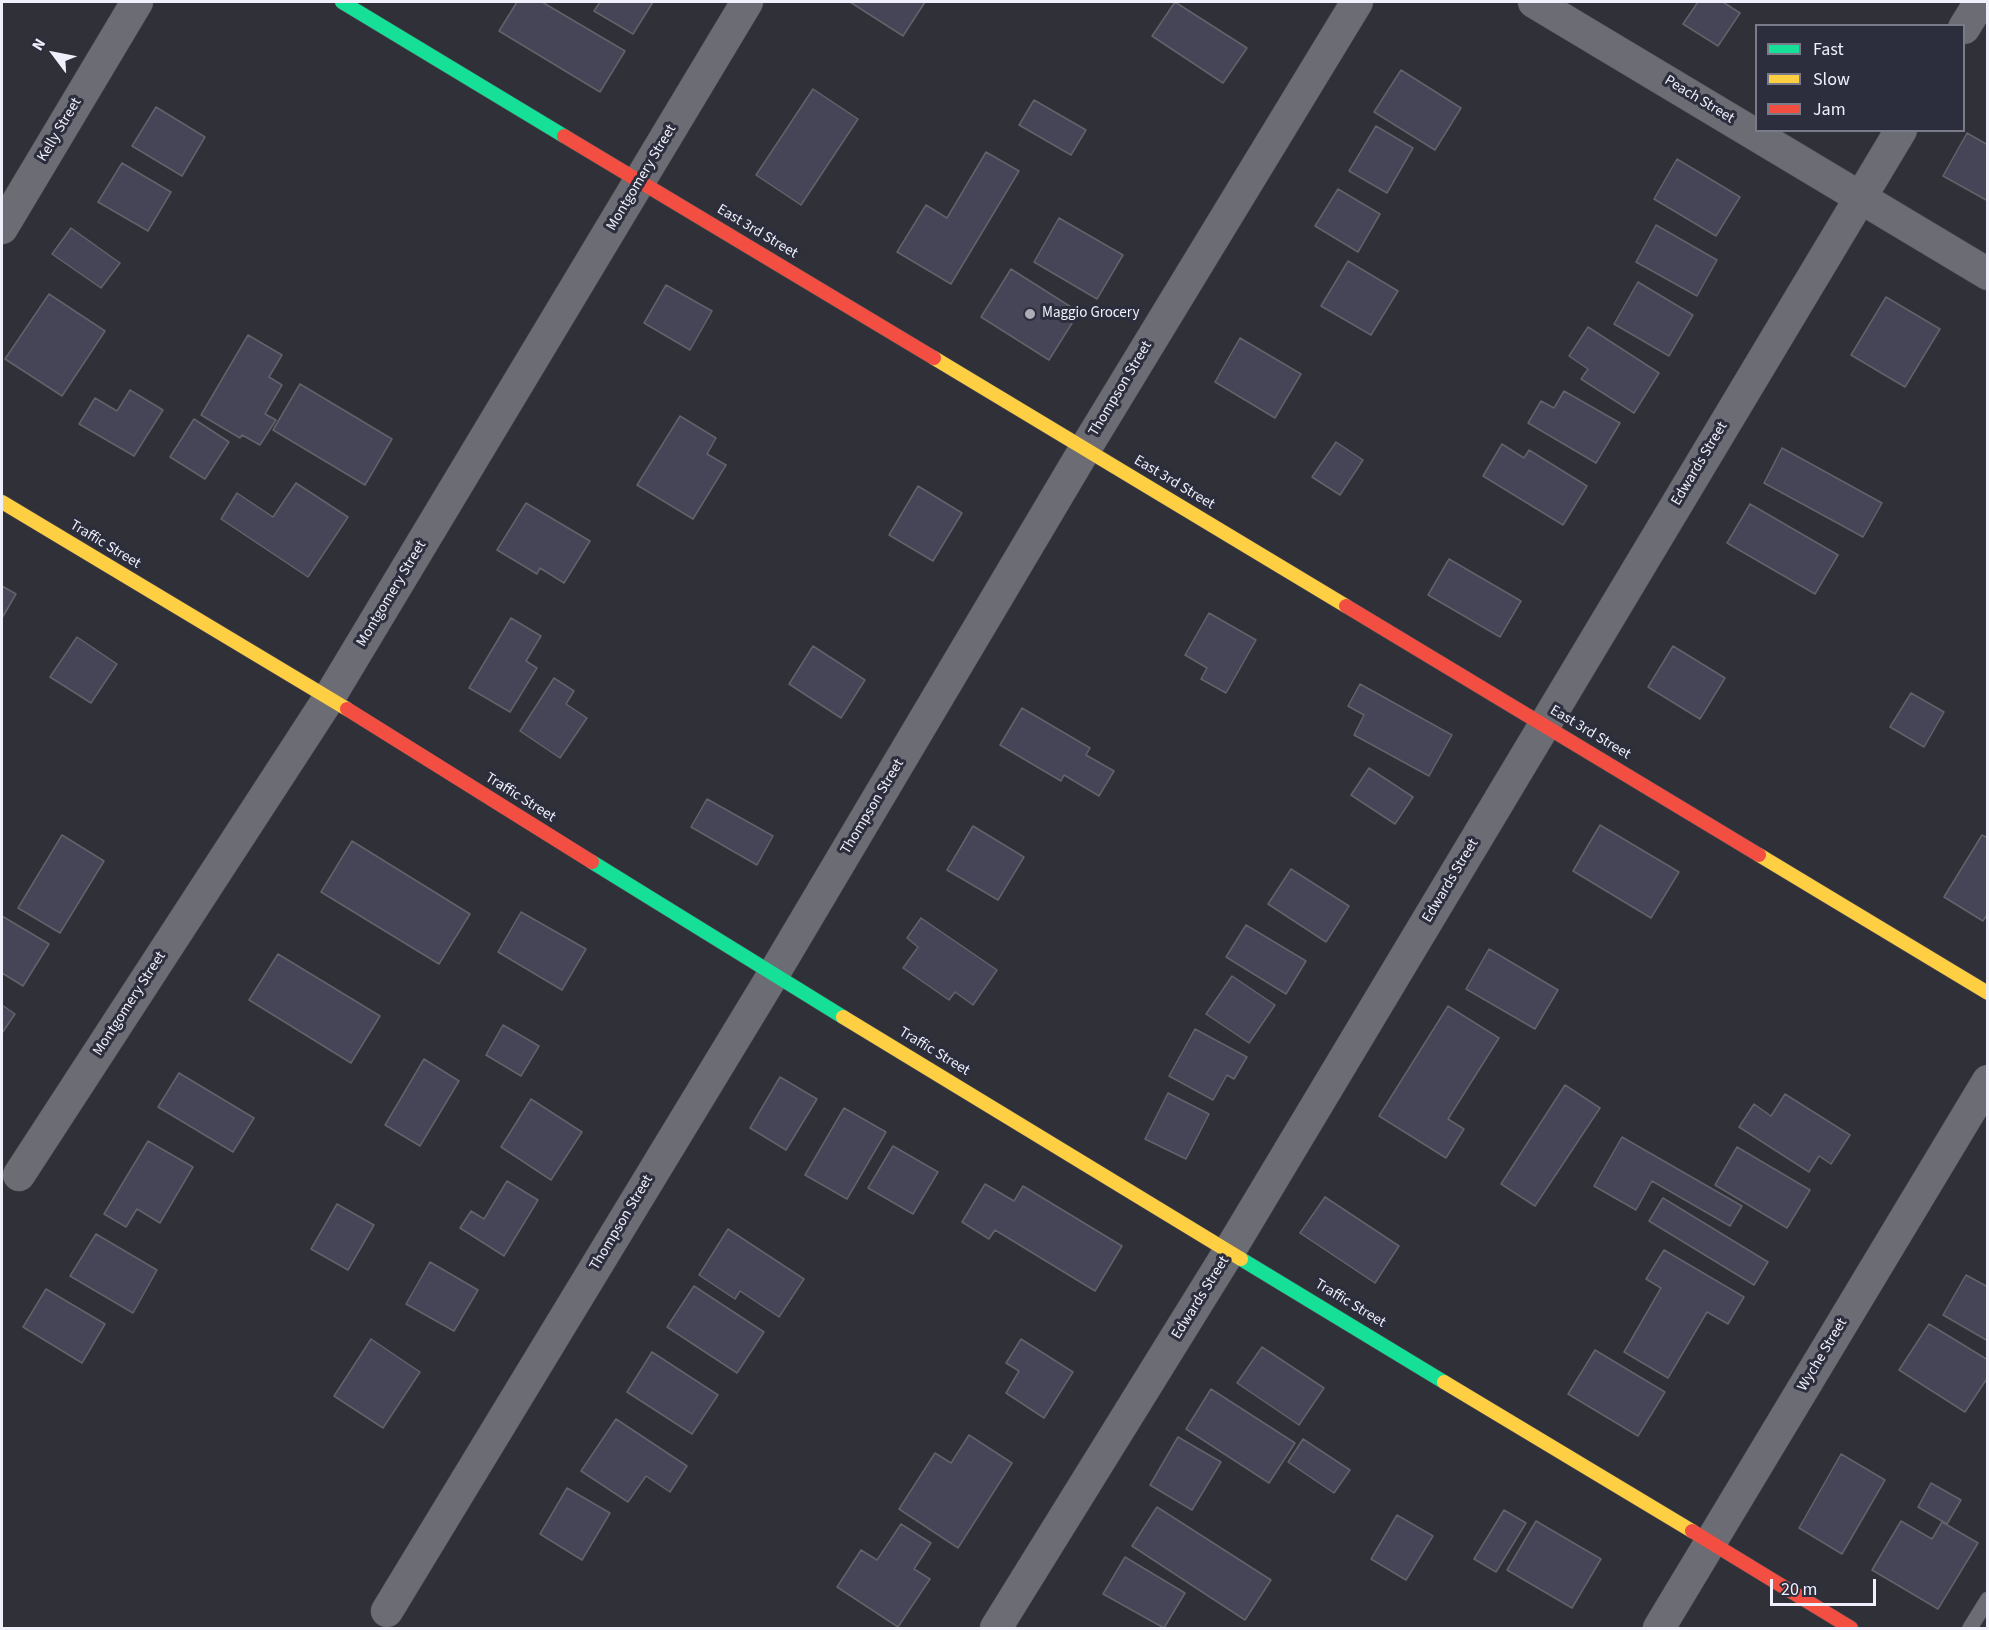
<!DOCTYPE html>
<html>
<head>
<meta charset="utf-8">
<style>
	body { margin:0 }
	#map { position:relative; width:1989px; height:1630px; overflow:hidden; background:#303039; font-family:"Source Sans 3",sans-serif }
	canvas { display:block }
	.frame { position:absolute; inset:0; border:3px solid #eff0fb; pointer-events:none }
	.legend { position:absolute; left:1755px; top:24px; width:210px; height:108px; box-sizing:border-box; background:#2c2d3d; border:2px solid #7a7b89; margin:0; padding:8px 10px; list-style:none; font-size:18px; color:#eff0fb }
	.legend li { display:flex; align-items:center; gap:12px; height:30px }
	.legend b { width:30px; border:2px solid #7a7b89 }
	.north { position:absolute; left:24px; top:24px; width:60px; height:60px; -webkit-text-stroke:4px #2c2d3d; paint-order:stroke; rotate:302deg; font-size:16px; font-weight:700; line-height:24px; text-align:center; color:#eff0fb }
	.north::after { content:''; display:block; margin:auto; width:21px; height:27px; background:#eff0fb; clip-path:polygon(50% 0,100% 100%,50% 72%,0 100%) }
	.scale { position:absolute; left:1770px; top:1579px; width:106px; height:27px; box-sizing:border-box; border:3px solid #eff0fb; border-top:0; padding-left:8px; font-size:18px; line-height:21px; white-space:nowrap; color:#eff0fb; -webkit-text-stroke:4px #2c2d3d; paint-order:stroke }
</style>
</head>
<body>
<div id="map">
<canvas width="1989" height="1630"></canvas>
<div class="frame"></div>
<ul class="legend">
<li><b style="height:8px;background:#16e098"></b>Fast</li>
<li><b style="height:8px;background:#ffcf43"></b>Slow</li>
<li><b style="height:8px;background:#f24e42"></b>Jam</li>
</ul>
<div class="north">N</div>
<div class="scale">20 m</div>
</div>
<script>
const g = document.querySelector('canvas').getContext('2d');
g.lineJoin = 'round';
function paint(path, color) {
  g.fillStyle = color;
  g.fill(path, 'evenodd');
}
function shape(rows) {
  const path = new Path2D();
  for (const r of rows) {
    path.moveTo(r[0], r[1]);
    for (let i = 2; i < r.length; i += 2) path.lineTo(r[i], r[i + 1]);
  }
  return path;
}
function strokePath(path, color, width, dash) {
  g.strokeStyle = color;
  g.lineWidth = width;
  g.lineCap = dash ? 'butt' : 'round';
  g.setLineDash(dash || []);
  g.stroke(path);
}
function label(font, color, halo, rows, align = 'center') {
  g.font = font + ' "Source Sans 3",sans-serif';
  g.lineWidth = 6;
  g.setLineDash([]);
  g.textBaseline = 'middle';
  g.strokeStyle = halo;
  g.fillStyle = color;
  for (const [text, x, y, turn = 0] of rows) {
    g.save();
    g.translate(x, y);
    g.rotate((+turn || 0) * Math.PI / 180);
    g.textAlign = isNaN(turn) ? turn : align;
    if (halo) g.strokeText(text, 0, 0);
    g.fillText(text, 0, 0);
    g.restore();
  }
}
const building = shape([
	[517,2,542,2,625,51,600,92,499,31,517,2],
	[600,2,653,2,633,34,594,11,600,2],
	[850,2,925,2,903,36,850,2],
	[1175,2,1247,48,1223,83,1152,36,1175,2],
	[1698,2,1723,2,1740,13,1718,46,1683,24,1698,2],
	[1401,70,1461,108,1435,150,1374,112,1401,70],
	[813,89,858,119,801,205,756,175,813,89],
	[1034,100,1086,130,1071,155,1019,125,1034,100],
	[156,107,205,137,182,176,132,146,156,107],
	[1376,126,1413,148,1387,193,1349,171,1376,126],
	[1967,133,1988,145,1988,201,1943,176,1967,133],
	[986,152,1019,171,951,284,897,252,926,205,947,218,986,152],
	[1677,159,1740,197,1716,236,1654,199,1677,159],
	[122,163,171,192,148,231,98,202,122,163],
	[1338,189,1380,214,1358,252,1315,226,1338,189],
	[1059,218,1123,255,1097,299,1034,262,1059,218],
	[1656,225,1717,260,1697,296,1636,262,1656,225],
	[71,228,120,263,101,288,52,254,71,228],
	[1348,261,1398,291,1371,335,1321,306,1348,261],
	[1011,269,1079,312,1049,360,981,317,1011,269],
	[1638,282,1693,315,1669,356,1614,324,1638,282],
	[666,285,712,311,690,350,644,323,666,285],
	[49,294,105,331,62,396,5,359,49,294],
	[1886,297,1940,329,1905,387,1851,355,1886,297],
	[1588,327,1659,373,1634,413,1581,379,1588,369,1569,356,1588,327],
	[248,335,282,355,269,377,282,385,265,414,276,420,260,445,242,435,240,438,201,415,248,335],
	[1240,338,1301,374,1275,418,1215,382,1240,338],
	[300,384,392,439,365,485,273,430,300,384],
	[130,390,163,410,134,456,79,424,95,398,117,411,130,390],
	[1564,391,1620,423,1596,463,1528,423,1541,401,1554,408,1564,391],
	[680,416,716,438,707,454,726,465,693,519,637,485,680,416],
	[194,419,229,442,205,479,170,457,194,419],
	[1336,442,1363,460,1340,495,1312,477,1336,442],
	[1502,444,1524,458,1529,450,1587,486,1563,525,1483,476,1502,444],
	[1782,448,1882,503,1863,537,1764,483,1782,448],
	[296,483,348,517,308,577,221,519,237,493,273,517,296,483],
	[918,486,962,513,933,561,889,535,918,486],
	[526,503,590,541,564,583,540,568,537,574,497,550,526,503],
	[1750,504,1838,555,1815,594,1727,543,1750,504],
	[1449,559,1521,601,1500,637,1428,595,1449,559],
	[2,586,16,594,2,618,2,586],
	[1209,613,1256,640,1226,693,1201,679,1207,668,1185,655,1209,613],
	[511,618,541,636,526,661,537,668,510,712,469,688,511,618],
	[77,637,117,664,91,703,50,677,77,637],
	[813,646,865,680,841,718,789,684,813,646],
	[1673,646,1725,678,1700,719,1648,687,1673,646],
	[554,678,574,691,566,704,587,718,560,758,520,731,554,678],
	[1360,684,1452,735,1429,776,1354,735,1364,715,1348,706,1360,684],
	[1911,693,1944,712,1924,747,1890,727,1911,693],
	[1022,708,1090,748,1086,755,1114,771,1099,796,1064,775,1061,781,1000,745,1022,708],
	[1369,768,1413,797,1395,824,1351,795,1369,768],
	[707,799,773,836,757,865,691,827,707,799],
	[1600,825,1679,872,1651,918,1573,871,1600,825],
	[973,826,1024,857,998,900,947,870,973,826],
	[62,835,104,861,60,933,18,908,62,835],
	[1982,835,1988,838,1988,913,1983,921,1944,897,1982,835],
	[352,841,470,914,439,964,321,892,352,841],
	[1291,869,1349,906,1326,942,1268,904,1291,869],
	[521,912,586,949,562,990,498,952,521,912],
	[2,916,49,944,23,986,2,973,2,916],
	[921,918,997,970,973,1005,955,992,949,1000,903,968,918,947,907,938,921,918],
	[1246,925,1306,961,1286,994,1226,957,1246,925],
	[1489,949,1558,990,1535,1029,1466,989,1489,949],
	[278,954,380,1016,351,1063,249,1000,278,954],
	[1232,976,1275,1005,1249,1043,1206,1014,1232,976],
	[2,1005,15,1014,2,1033,2,1005],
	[1448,1006,1499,1038,1448,1119,1464,1129,1446,1158,1379,1116,1448,1006],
	[503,1025,539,1046,521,1076,486,1055,503,1025],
	[1195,1029,1247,1057,1234,1079,1227,1075,1213,1100,1169,1076,1195,1029],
	[424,1059,459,1081,420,1146,385,1125,424,1059],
	[179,1073,254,1118,233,1152,158,1107,179,1073],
	[780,1077,817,1099,786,1150,750,1128,780,1077],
	[1565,1085,1600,1108,1535,1206,1501,1184,1565,1085],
	[1168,1093,1209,1114,1186,1159,1145,1139,1168,1093],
	[1785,1094,1850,1135,1831,1164,1819,1156,1809,1172,1739,1127,1754,1104,1771,1116,1785,1094],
	[531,1099,582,1132,551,1180,501,1147,531,1099],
	[844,1108,886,1132,847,1199,805,1175,844,1108],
	[1622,1137,1742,1206,1730,1226,1652,1181,1636,1210,1594,1186,1622,1137],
	[148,1141,193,1167,160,1223,137,1209,126,1227,104,1214,148,1141],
	[893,1146,938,1172,913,1214,868,1188,893,1146],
	[1737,1147,1810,1190,1787,1228,1715,1185,1737,1147],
	[507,1181,538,1200,504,1256,460,1228,471,1211,484,1219,507,1181],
	[985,1184,1014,1201,1023,1186,1122,1246,1095,1291,995,1230,989,1239,962,1222,985,1184],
	[1325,1197,1399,1246,1375,1283,1300,1233,1325,1197],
	[1663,1198,1768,1262,1754,1285,1649,1221,1663,1198],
	[337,1204,374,1225,348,1270,311,1249,337,1204],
	[728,1229,804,1279,779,1317,740,1291,735,1299,699,1275,728,1229],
	[96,1234,157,1270,133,1313,70,1276,96,1234],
	[1664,1250,1744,1297,1728,1324,1707,1312,1668,1378,1624,1352,1661,1288,1646,1279,1664,1250],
	[430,1262,478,1290,454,1331,406,1304,430,1262],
	[1966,1275,1988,1287,1988,1341,1943,1315,1966,1275],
	[694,1286,764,1332,737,1373,667,1327,694,1286],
	[46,1289,105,1324,82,1363,23,1327,46,1289],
	[1929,1324,1988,1360,1988,1377,1965,1412,1899,1370,1929,1324],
	[371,1339,420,1372,383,1428,334,1396,371,1339],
	[1021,1339,1073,1372,1044,1418,1006,1393,1019,1371,1006,1363,1021,1339],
	[1262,1347,1324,1388,1299,1425,1237,1383,1262,1347],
	[1595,1350,1665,1392,1638,1436,1568,1394,1595,1350],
	[652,1352,718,1395,692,1434,627,1392,652,1352],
	[1211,1389,1295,1443,1269,1483,1186,1429,1211,1389],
	[616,1419,687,1466,670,1492,646,1476,628,1502,581,1471,616,1419],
	[969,1435,1012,1463,958,1548,899,1509,935,1453,951,1463,969,1435],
	[1178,1437,1221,1462,1192,1510,1150,1485,1178,1437],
	[1303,1439,1350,1470,1334,1493,1288,1462,1303,1439],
	[1841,1454,1885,1480,1842,1554,1799,1528,1841,1454],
	[1931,1483,1961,1500,1947,1524,1918,1507,1931,1483],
	[567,1488,610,1513,582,1560,540,1534,567,1488],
	[1157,1507,1271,1580,1245,1620,1132,1546,1157,1507],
	[1504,1510,1526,1523,1496,1572,1474,1559,1504,1510],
	[1397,1515,1433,1536,1406,1580,1371,1559,1397,1515],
	[1536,1521,1601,1559,1572,1608,1507,1570,1536,1521],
	[1901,1521,1932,1539,1942,1522,1978,1543,1938,1609,1872,1570,1901,1521],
	[901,1524,931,1543,914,1569,930,1579,898,1627,837,1587,861,1550,877,1560,901,1524],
	[1125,1557,1185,1593,1164,1628,1103,1594,1125,1557]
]);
paint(building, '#454557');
strokePath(building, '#62636a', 1.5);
const lane = shape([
	[1970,1628,1988,1599]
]);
const street = shape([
	[1534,2,1988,274],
	[1964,28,1980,2],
	[2,228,137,2],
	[19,1175,329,698,747,2],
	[387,1611,773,975,1085,449,1357,2],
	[996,1628,1230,1250,1901,130],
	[1659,1628,1988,1081]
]);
const fast = shape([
	[342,2,564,136],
	[592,862,843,1017],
	[1241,1259,1444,1382]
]);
const slow = shape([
	[934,358,1346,606],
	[2,502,347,709],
	[1759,855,1988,993],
	[843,1017,1241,1259],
	[1444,1382,1692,1531]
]);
const jam = shape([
	[564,136,934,358],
	[1346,606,1759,855],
	[347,709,592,862],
	[1692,1531,1851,1628]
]);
strokePath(lane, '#4d4d55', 16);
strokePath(street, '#4d4d55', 33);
strokePath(fast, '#4d4d55', 15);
strokePath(slow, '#4d4d55', 15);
strokePath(jam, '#4d4d55', 15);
strokePath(lane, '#6c6c74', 15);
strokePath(street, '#6c6c74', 32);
strokePath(fast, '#16e098', 14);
strokePath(slow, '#ffcf43', 14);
strokePath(jam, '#f24e42', 14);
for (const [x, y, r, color] of [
	[1030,314,6,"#acadb7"]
]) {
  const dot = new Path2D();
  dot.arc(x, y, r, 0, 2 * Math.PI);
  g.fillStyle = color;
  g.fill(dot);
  strokePath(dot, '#2c2d3d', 2);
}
label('15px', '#eff0fb', '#2c2d3d', [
	["Peach Street",1699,100,31],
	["Kelly Street",60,130,-59],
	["Montgomery Street",642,178,-59],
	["East 3rd Street",757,232,31],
	["Thompson Street",1121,389,-59],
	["Edwards Street",1700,464,-59],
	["East 3rd Street",1174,483,31],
	["Traffic Street",105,545,31],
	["Montgomery Street",392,594,-59],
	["East 3rd Street",1590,733,31],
	["Traffic Street",520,798,32],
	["Thompson Street",873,807,-59],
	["Edwards Street",1451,881,-59],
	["Montgomery Street",130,1004,-57],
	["Traffic Street",934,1052,31],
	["Thompson Street",622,1223,-59],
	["Edwards Street",1201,1298,-58],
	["Traffic Street",1350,1304,31],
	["Wyche Street",1823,1355,-59]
]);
label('15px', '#eff0fb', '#2c2d3d', [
	["Maggio Grocery",1042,314]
], 'left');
</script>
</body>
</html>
